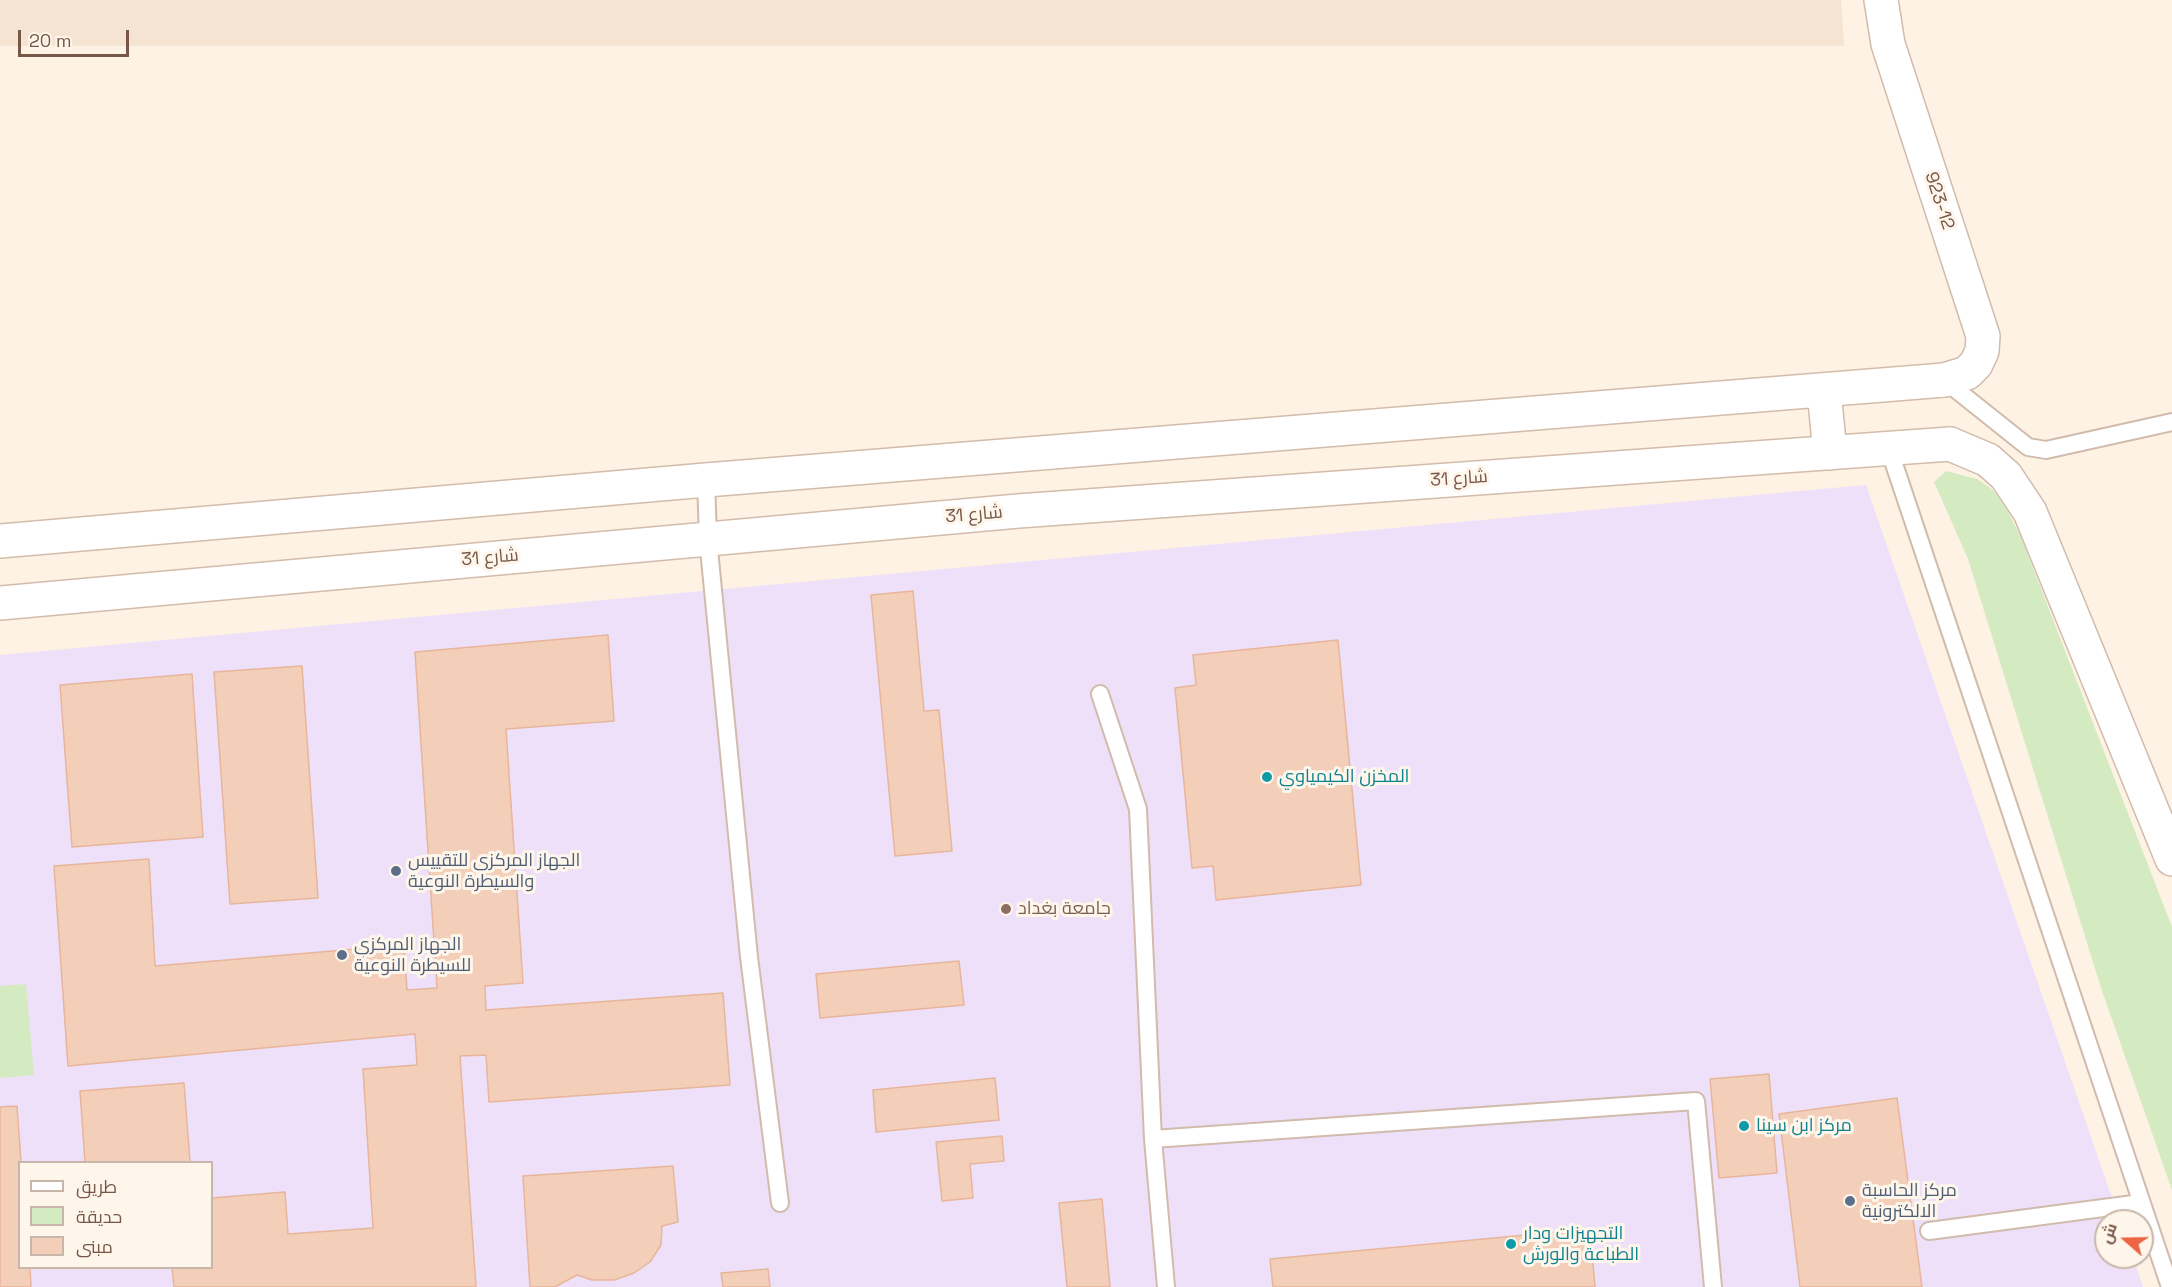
<!DOCTYPE html>
<html>
<head>
<meta charset="utf-8">
<style>
	body { margin:0 }
	#map { position:relative; width:2172px; height:1287px; overflow:hidden; background:#fdf2e4; font-family:"Space Grotesk",Cairo,sans-serif }
	canvas { display:block }
	.legend { position:absolute; left:18px; top:1161px; width:195px; height:108px; box-sizing:border-box; background:#fff6eb; border:2px solid #c8b6aa; margin:0; padding:8px 10px; list-style:none; font-size:18px; color:#765748 }
	.legend li { display:flex; align-items:center; gap:12px; height:30px }
	.legend b { width:30px; border:2px solid #c8b6aa }
	.north { position:absolute; left:2094px; top:1209px; width:60px; height:60px; box-sizing:border-box; background:#fff6eb; border:2px solid #c8b6aa; border-radius:50%; rotate:290deg; font-size:16px; font-weight:700; line-height:24px; text-align:center; color:#765748 }
	.north::after { content:''; display:block; margin:auto; width:21px; height:27px; background:#eb6444; clip-path:polygon(50% 0,100% 100%,50% 72%,0 100%) }
	.scale { position:absolute; left:18px; top:30px; width:111px; height:27px; box-sizing:border-box; border:3px solid #765748; border-top:0; padding-left:8px; font-size:18px; line-height:21px; white-space:nowrap; color:#765748; -webkit-text-stroke:4px #fff6eb; paint-order:stroke }
</style>
</head>
<body>
<div id="map">
<canvas width="2172" height="1287"></canvas>
<ul class="legend">
<li><b style="height:8px;background:#fff"></b>طريق</li>
<li><b style="height:16px;background:#d4ebc1"></b>حديقة</li>
<li><b style="height:16px;background:#f3cfba"></b>مبنى</li>
</ul>
<div class="north">ش</div>
<div class="scale">20 m</div>
</div>
<script>
const g = document.querySelector('canvas').getContext('2d');
g.lineJoin = 'round';
function paint(path, color) {
  g.fillStyle = color;
  g.fill(path, 'evenodd');
}
function shape(rows) {
  const path = new Path2D();
  for (const r of rows) {
    path.moveTo(r[0], r[1]);
    for (let i = 2; i < r.length; i += 2) path.lineTo(r[i], r[i + 1]);
  }
  return path;
}
function strokePath(path, color, width, dash) {
  g.strokeStyle = color;
  g.lineWidth = width;
  g.lineCap = dash ? 'butt' : 'round';
  g.setLineDash(dash || []);
  g.stroke(path);
}
function label(font, color, halo, rows, align = 'center') {
  g.font = font + ' "Space Grotesk",Cairo,sans-serif';
  g.lineWidth = 6;
  g.setLineDash([]);
  g.textBaseline = 'middle';
  g.strokeStyle = halo;
  g.fillStyle = color;
  for (const [text, x, y, turn = 0] of rows) {
    g.save();
    g.translate(x, y);
    g.rotate((+turn || 0) * Math.PI / 180);
    g.textAlign = isNaN(turn) ? turn : align;
    if (halo) g.strokeText(text, 0, 0);
    g.fillText(text, 0, 0);
    g.restore();
  }
}
paint(shape([
	[0,0,1841,0,1844,46,0,46]
]), '#f5e4d2');
paint(shape([
	[1866,485,2120,1221,2106,1221,2106,1257,2133,1257,2143,1287,0,1287,0,655],
	[20,1162,212,1162,212,1268,20,1268]
]), '#efe0f9');
paint(shape([
	[1946,471,1977,479,1993,490,2007,510,2021,537,2172,927,2172,1190,2101,988,1968,559,1934,482],
	[26,984,34,1075,0,1078,0,986]
]), '#d4ebc1');
const building = shape([
	[913,591,924,711,939,710,952,851,895,856,871,595,913,591],
	[608,635,614,721,506,729,523,983,485,986,486,1010,723,993,730,1085,489,1102,486,1055,460,1056,476,1287,174,1287,172,1268,212,1268,212,1198,285,1192,288,1234,373,1228,363,1069,417,1065,415,1034,68,1066,54,866,149,859,155,966,404,945,407,990,437,988,415,652,608,635],
	[1338,640,1361,885,1216,900,1213,866,1192,868,1175,688,1196,685,1193,655,1338,640],
	[302,666,318,898,230,904,214,672,302,666],
	[192,674,203,837,72,847,60,685,192,674],
	[959,961,964,1005,820,1018,816,974,959,961],
	[1769,1074,1777,1173,1719,1178,1710,1079,1769,1074],
	[995,1078,999,1120,876,1132,873,1090,995,1078],
	[184,1083,190,1162,85,1162,80,1091,184,1083],
	[1897,1098,1922,1287,1800,1287,1779,1114,1897,1098],
	[17,1106,21,1162,20,1268,30,1268,31,1287,0,1287,0,1107,17,1106],
	[1002,1136,1004,1161,970,1164,973,1198,942,1201,936,1142,1002,1136],
	[673,1166,678,1222,662,1226,661,1245,650,1262,634,1273,614,1280,592,1280,577,1275,555,1287,530,1287,523,1176,673,1166],
	[1102,1199,1110,1287,1067,1287,1059,1203,1102,1199],
	[1590,1229,1595,1287,1273,1287,1270,1259,1590,1229],
	[768,1269,770,1287,723,1287,721,1273,768,1269]
]);
paint(building, '#f3cfba');
strokePath(building, '#e7b59a', 1.5);
const lane = shape([
	[1944,380,2028,447,2046,450,2172,422],
	[1889,449,2170,1287],
	[706,480,708,539,749,957,780,1203],
	[1100,694,1138,809,1153,1139,1696,1101,1713,1287],
	[1153,1139,1166,1287],
	[1929,1231,2141,1203]
]);
const street = shape([
	[1881,0,1888,44,1983,336,1982,351,1976,364,1967,373,1944,380],
	[1950,444,1988,460,2006,476,2030,512,2172,859]
]);
const secondary = shape([
	[1824,391,1830,453],
	[0,541,706,480,1944,380],
	[0,603,1018,511,1950,444]
]);
strokePath(lane, '#d1bbac', 20);
strokePath(street, '#d1bbac', 36);
strokePath(secondary, '#d4bbaa', 36);
strokePath(lane, '#fff', 16);
strokePath(street, '#fff', 33);
strokePath(secondary, '#fff', 33);
for (const [x, y, r, color] of [
	[1267,777,6,"#0f9aa8"],
	[396,871,6,"#5c6f8a"],
	[1006,909,6,"#8d6e63"],
	[342,955,6,"#5c6f8a"],
	[1744,1126,6,"#0f9aa8"],
	[1850,1201,6,"#5c6f8a"],
	[1511,1244,6,"#0f9aa8"]
]) {
  const dot = new Path2D();
  dot.arc(x, y, r, 0, 2 * Math.PI);
  g.fillStyle = color;
  g.fill(dot);
  strokePath(dot, '#fff6eb', 2);
}
label('18px', '#765748', '#fff6eb', [
	["923-12",1939,201,72],
	["شارع 31",1459,479,-4],
	["شارع 31",974,515,-5],
	["شارع 31",490,558,-5]
]);
label('18px', '#0d838f', '#fff6eb', [
	["المخزن الكيمياوي",1279,777],
	["مركز ابن سينا",1756,1126],
	["التجهيزات ودار",1523,1234],
	["الطباعة والورش",1523,1255]
], 'left');
label('18px', '#4e5e75', '#fff6eb', [
	["الجهاز المركزي للتقييس",408,861],
	["والسيطرة النوعية",408,882],
	["الجهاز المركزي",354,945],
	["للسيطرة النوعية",354,966],
	["مركز الحاسبة",1862,1191],
	["الالكترونية",1862,1212]
], 'left');
label('18px', '#785e54', '#fff6eb', [
	["جامعة بغداد",1018,909]
], 'left');
</script>
</body>
</html>
